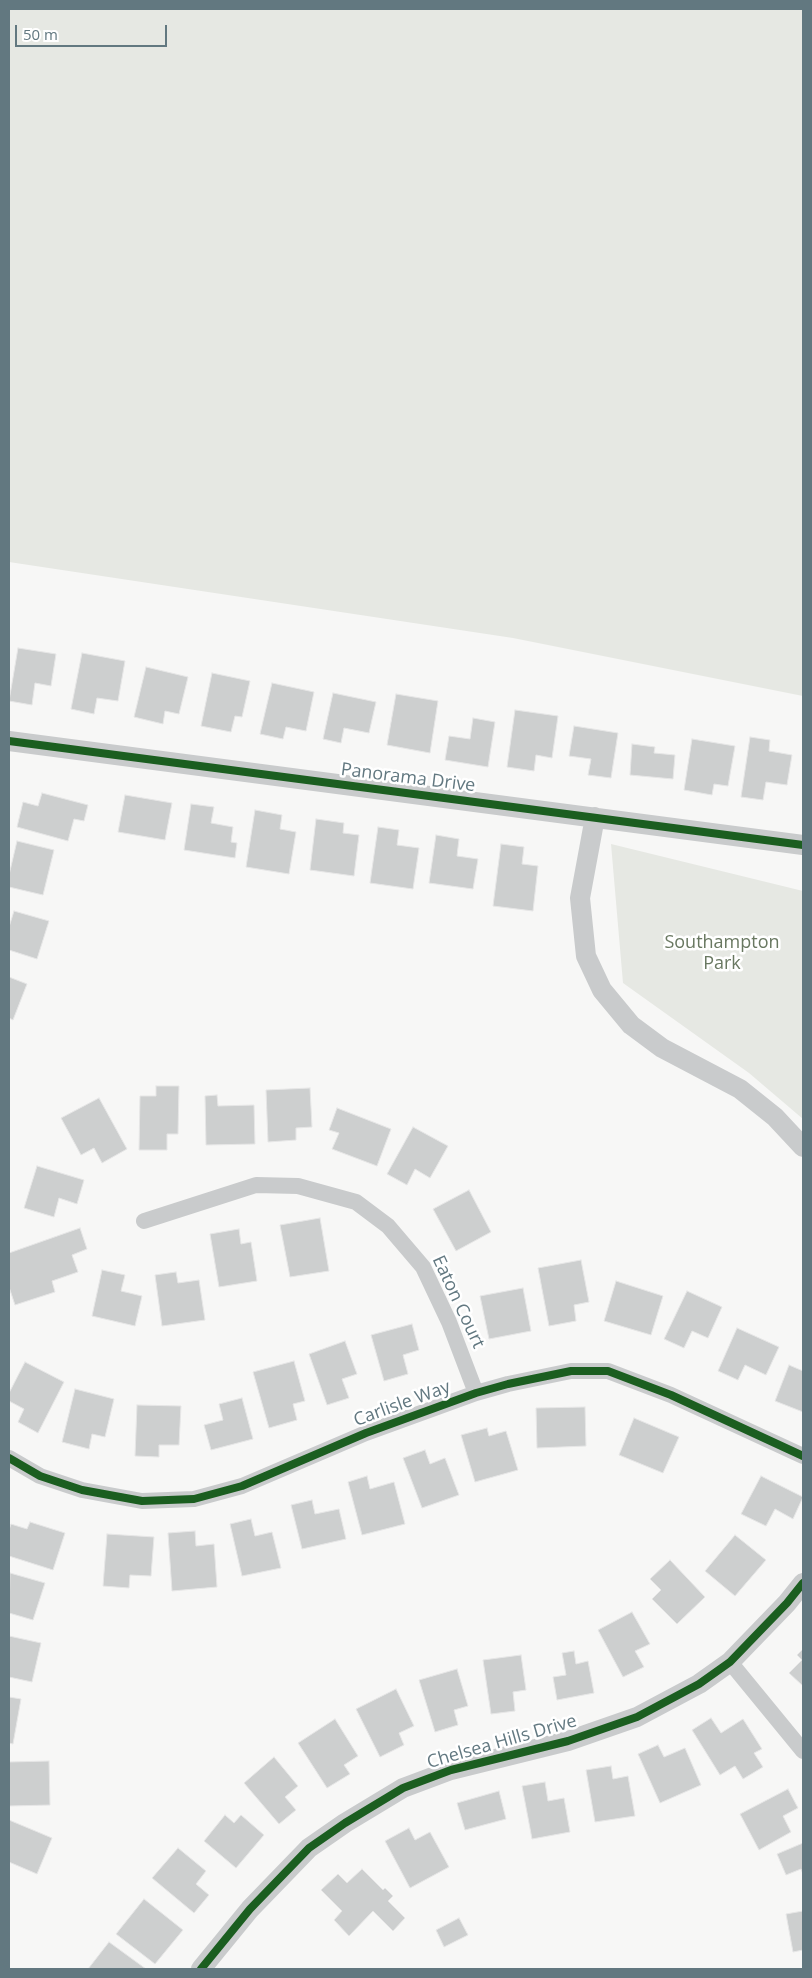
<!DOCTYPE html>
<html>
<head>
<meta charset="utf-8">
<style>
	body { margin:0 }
	#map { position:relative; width:812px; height:1978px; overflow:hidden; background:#f7f7f6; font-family:"Open Sans",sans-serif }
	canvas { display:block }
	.frame { position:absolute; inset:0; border:10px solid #627880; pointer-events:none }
	.scale { position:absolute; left:15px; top:25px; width:152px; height:22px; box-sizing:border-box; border:2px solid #627880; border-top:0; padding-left:6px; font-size:15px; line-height:18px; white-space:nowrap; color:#627880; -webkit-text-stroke:4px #fff; paint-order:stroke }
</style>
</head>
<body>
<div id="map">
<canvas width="812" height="1978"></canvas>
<div class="frame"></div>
<div class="scale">50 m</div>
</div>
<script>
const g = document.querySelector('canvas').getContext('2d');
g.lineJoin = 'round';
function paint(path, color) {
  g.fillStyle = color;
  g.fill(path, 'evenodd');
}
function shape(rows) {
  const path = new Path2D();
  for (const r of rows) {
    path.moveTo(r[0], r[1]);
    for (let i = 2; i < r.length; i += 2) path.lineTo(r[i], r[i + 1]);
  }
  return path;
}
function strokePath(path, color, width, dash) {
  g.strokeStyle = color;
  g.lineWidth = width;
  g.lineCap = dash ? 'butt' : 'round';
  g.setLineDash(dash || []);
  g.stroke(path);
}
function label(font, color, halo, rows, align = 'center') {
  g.font = font + ' "Open Sans",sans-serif';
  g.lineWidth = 5;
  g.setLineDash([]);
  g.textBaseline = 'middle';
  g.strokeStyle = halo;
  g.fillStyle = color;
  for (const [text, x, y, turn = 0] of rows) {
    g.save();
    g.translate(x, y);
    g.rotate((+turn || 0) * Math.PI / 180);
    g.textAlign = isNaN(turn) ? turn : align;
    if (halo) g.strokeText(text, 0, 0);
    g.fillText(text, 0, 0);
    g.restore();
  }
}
paint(shape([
	[9,9,803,9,803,696,513,638,9,562],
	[611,844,803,891,803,1119,749,1073,623,983]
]), '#e6e8e3');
const building = shape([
	[18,648,56,654,51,686,35,683,32,705,9,701,18,648],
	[82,653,125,661,118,701,97,698,94,714,71,709,82,653],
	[146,667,188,677,179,714,165,711,163,724,134,717,146,667],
	[212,673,250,681,242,717,235,716,231,732,201,726,212,673],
	[272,683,314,692,306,731,286,727,283,739,260,734,272,683],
	[333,693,376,702,369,733,344,728,341,743,323,739,333,693],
	[396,694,438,701,430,753,387,745,396,694],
	[515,710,558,716,552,758,536,755,534,771,507,767,515,710],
	[473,718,495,722,488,767,445,760,449,736,470,739,473,718],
	[574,726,618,733,611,778,588,775,591,759,569,756,574,726],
	[750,737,770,740,769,751,792,755,787,785,766,782,763,800,741,797,750,737],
	[692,739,735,746,728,786,714,784,712,795,684,790,692,739],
	[632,744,655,747,654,753,675,755,673,779,630,775,632,744],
	[42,793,88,805,84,821,74,819,68,841,17,827,23,802,38,806,42,793],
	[125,795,172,803,165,840,118,832,125,795],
	[191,804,214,807,211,823,233,827,231,842,237,843,235,858,184,850,191,804],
	[255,810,282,815,280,829,296,832,289,874,246,867,255,810],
	[316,819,344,823,343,833,359,835,354,876,310,870,316,819],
	[378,827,399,830,397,845,419,848,413,889,370,883,378,827],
	[436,835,459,839,457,856,478,859,473,889,429,883,436,835],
	[17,841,54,850,43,895,9,887,9,875,17,841],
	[501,844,524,847,522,864,538,866,533,911,493,906,501,844],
	[14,911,49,921,37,959,9,950,9,927,14,911],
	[9,977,27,984,13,1020,9,1018,9,977],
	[156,1086,179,1086,178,1134,167,1134,167,1150,139,1150,140,1096,156,1096,156,1086],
	[310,1088,312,1127,296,1128,296,1140,268,1142,266,1090,310,1088],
	[217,1095,218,1106,254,1105,255,1144,206,1145,205,1096,217,1095],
	[99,1098,127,1149,102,1163,94,1148,81,1155,61,1118,99,1098],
	[337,1108,391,1129,377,1166,332,1149,339,1133,329,1130,337,1108],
	[413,1127,448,1146,430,1178,415,1169,407,1185,387,1174,413,1127],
	[37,1166,84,1180,77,1204,59,1198,54,1217,24,1208,37,1166],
	[469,1190,491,1232,456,1251,433,1209,469,1190],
	[320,1218,329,1271,290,1277,280,1225,320,1218],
	[80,1228,87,1249,72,1255,78,1272,52,1281,55,1292,15,1305,9,1287,9,1253,80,1228],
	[239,1229,241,1244,251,1242,257,1281,219,1287,210,1234,239,1229],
	[581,1260,589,1302,574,1305,576,1321,549,1326,538,1268,581,1260],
	[102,1270,125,1275,121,1291,142,1296,135,1326,92,1316,102,1270],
	[176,1272,178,1283,199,1280,205,1320,162,1326,155,1275,176,1272],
	[616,1281,663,1296,651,1335,604,1321,616,1281],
	[523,1288,531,1331,489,1339,480,1296,523,1288],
	[687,1291,722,1307,708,1338,692,1331,684,1348,664,1339,687,1291],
	[412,1324,419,1350,403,1355,408,1374,384,1381,371,1335,412,1324],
	[737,1328,779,1347,766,1375,745,1365,738,1380,718,1371,737,1328],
	[345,1341,357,1374,342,1379,349,1398,327,1405,309,1354,345,1341],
	[294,1361,305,1401,293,1404,297,1420,269,1428,253,1372,294,1361],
	[25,1362,64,1382,38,1433,18,1422,24,1409,9,1401,9,1393,25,1362],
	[789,1365,803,1371,803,1412,775,1401,789,1365],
	[75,1389,114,1399,105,1437,92,1434,89,1449,62,1442,75,1389],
	[242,1398,253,1439,211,1450,204,1425,223,1420,219,1404,242,1398],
	[137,1405,181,1406,179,1445,159,1445,159,1457,135,1456,137,1405],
	[585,1407,586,1446,537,1448,536,1408,585,1407],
	[634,1418,679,1437,663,1473,619,1455,634,1418],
	[487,1428,489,1436,506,1431,518,1470,475,1482,461,1435,487,1428],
	[425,1450,430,1464,445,1458,459,1495,422,1508,403,1458,425,1450],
	[367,1476,370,1489,394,1482,405,1524,362,1535,348,1482,367,1476],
	[761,1476,803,1497,793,1519,775,1509,766,1526,741,1514,761,1476],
	[312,1500,315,1514,339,1509,346,1539,302,1549,291,1505,312,1500],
	[251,1519,255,1536,272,1532,281,1568,242,1576,230,1524,251,1519],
	[30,1522,65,1533,53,1570,9,1556,9,1530,11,1524,27,1529,30,1522],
	[195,1531,196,1546,214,1544,217,1587,172,1591,168,1533,195,1531],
	[107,1534,154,1537,151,1576,130,1575,129,1588,103,1586,107,1534],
	[735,1535,766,1560,735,1596,705,1571,735,1535],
	[670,1560,705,1597,677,1624,652,1599,661,1590,650,1579,670,1560],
	[10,1573,45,1583,33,1620,9,1613,10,1573],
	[632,1612,650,1644,635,1651,644,1667,623,1677,598,1630,632,1612],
	[9,1636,41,1643,32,1682,9,1677,9,1636],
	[803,1649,803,1686,789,1673,802,1660,797,1655,803,1649],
	[574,1651,576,1664,588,1661,594,1693,557,1700,553,1677,566,1675,562,1653,574,1651],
	[521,1655,526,1690,513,1692,515,1711,491,1714,483,1660,521,1655],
	[457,1669,468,1706,454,1710,458,1725,435,1732,419,1680,457,1669],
	[396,1689,414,1726,399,1733,404,1745,380,1757,356,1709,396,1689],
	[9,1697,21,1699,13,1744,9,1743,9,1697],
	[711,1718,721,1733,743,1719,762,1749,754,1753,763,1767,743,1779,735,1766,720,1775,692,1730,711,1718],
	[335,1719,358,1756,344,1765,350,1774,327,1788,298,1743,335,1719],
	[658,1745,664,1757,685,1748,701,1785,660,1803,638,1754,658,1745],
	[274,1757,298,1786,285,1797,296,1810,279,1824,244,1783,274,1757],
	[49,1761,50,1805,9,1806,9,1762,49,1761],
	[611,1766,613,1779,628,1776,635,1816,595,1822,586,1770,611,1766],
	[545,1782,548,1801,564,1798,570,1832,532,1839,522,1786,545,1782],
	[788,1789,798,1808,783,1816,791,1832,759,1850,740,1814,788,1789],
	[499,1791,506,1819,465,1830,457,1803,499,1791],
	[225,1815,234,1823,241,1815,264,1835,236,1868,204,1841,225,1815],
	[9,1820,52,1838,37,1874,9,1862,9,1820],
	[409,1828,415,1840,430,1832,449,1867,410,1888,385,1841,409,1828],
	[803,1843,803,1874,801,1869,786,1875,777,1854,803,1843],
	[178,1848,206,1871,196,1884,209,1895,194,1913,152,1878,178,1848],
	[362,1869,383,1890,385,1888,393,1896,388,1901,405,1918,393,1931,373,1911,349,1936,334,1920,342,1911,321,1890,338,1874,347,1883,362,1869],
	[144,1899,183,1930,155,1964,116,1934,144,1899],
	[803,1911,803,1950,793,1952,786,1914,803,1911],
	[459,1918,468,1935,444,1947,436,1930,459,1918],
	[109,1942,146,1969,88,1969,109,1942]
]);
paint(building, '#cdcfcf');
strokePath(building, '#e6e6e6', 1);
strokePath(shape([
	[144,1221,256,1185,298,1186,356,1202,388,1226,423,1267,449,1322,476,1393],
	[9,1458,40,1476,82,1490,142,1501,194,1499,242,1486,366,1433,476,1393,508,1384,571,1371,608,1371,671,1395,803,1456],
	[730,1662,803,1751]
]), '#c9cbcc', 16);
strokePath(shape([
	[9,741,803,845],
	[595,817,580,898,586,956,602,990,631,1025,662,1048,740,1089,775,1117,803,1147],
	[201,1969,250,1909,309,1848,345,1823,403,1788,451,1770,568,1741,637,1717,699,1684,730,1662,787,1603,803,1583]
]), '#c9cbcc', 20);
strokePath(shape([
	[9,741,803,845],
	[9,1458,40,1476,82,1490,142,1501,194,1499,242,1486,366,1433,476,1393,508,1384,571,1371,608,1371,671,1395,803,1456],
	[201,1969,250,1909,309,1848,345,1823,403,1788,451,1770,568,1741,637,1717,699,1684,730,1662,787,1603,803,1583]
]), '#1b5e20', 8);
label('18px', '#627880', '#fff', [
	["Panorama Drive",408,778,7],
	["Eaton Court",458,1302,65],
	["Carlisle Way",402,1404,-20],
	["Chelsea Hills Drive",502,1742,-16]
]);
label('18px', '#697861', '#fff', [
	["Southampton",722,943],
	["Park",722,964]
]);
</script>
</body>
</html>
